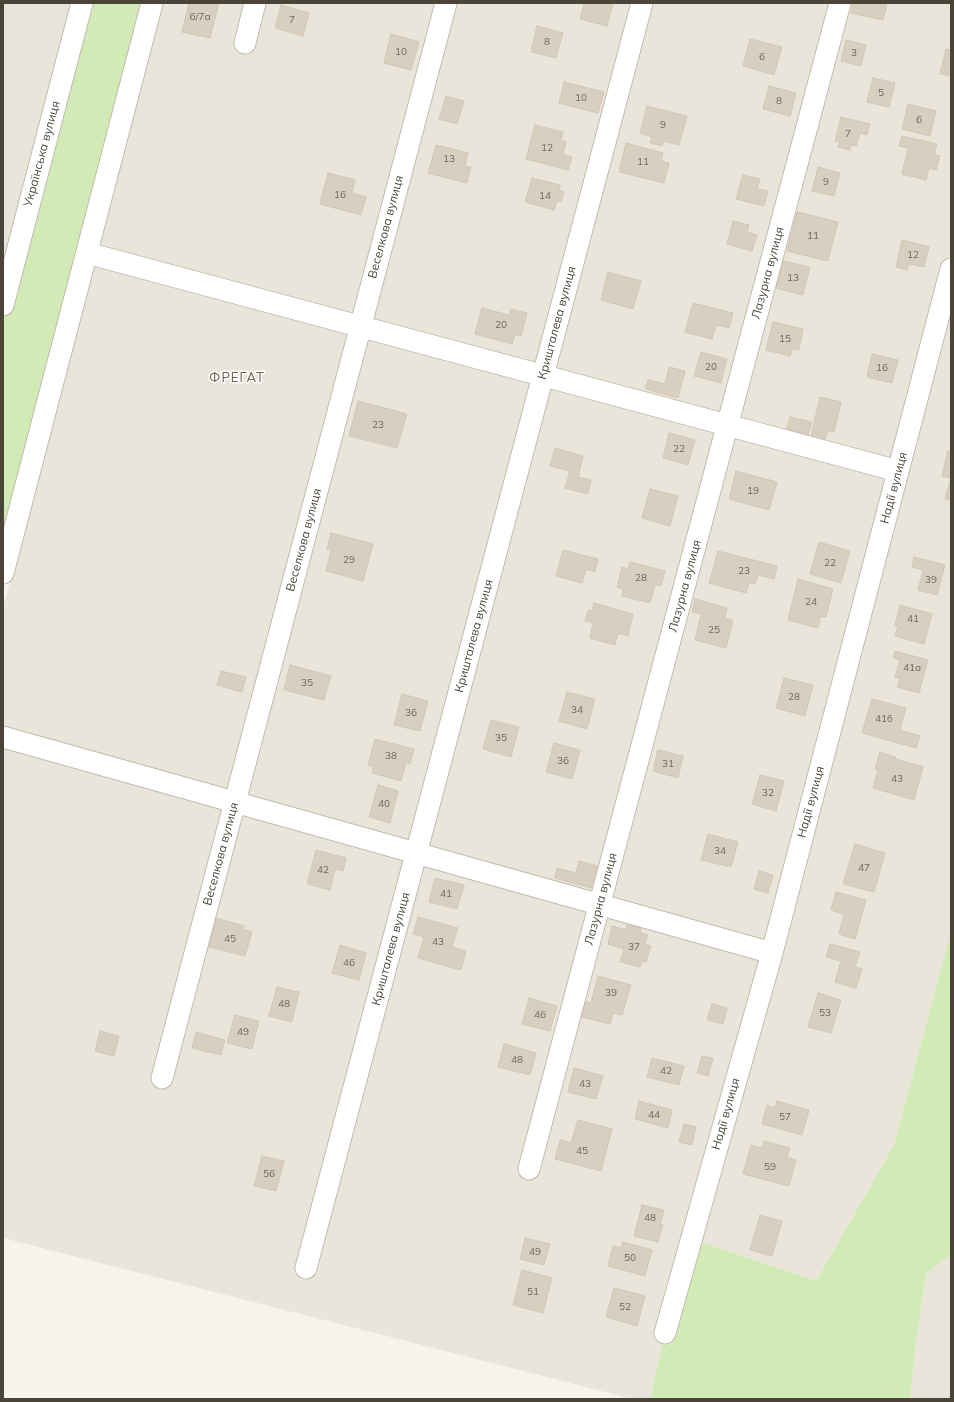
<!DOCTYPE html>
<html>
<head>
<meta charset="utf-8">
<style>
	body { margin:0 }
	#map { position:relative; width:954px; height:1402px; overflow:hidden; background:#f6f3ec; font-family:Mulish,sans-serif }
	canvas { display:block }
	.frame { position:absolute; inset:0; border:4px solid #4b4439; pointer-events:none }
</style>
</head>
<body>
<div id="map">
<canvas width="954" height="1402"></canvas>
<div class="frame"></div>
</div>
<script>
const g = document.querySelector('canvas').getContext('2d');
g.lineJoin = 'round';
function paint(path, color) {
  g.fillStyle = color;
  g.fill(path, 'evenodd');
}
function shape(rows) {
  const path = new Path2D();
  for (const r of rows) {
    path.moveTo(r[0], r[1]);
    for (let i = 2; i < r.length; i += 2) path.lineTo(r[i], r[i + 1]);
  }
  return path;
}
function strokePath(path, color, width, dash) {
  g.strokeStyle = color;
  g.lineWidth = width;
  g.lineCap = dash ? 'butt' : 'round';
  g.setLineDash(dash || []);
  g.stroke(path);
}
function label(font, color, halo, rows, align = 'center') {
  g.font = font + ' Mulish,sans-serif';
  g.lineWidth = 3;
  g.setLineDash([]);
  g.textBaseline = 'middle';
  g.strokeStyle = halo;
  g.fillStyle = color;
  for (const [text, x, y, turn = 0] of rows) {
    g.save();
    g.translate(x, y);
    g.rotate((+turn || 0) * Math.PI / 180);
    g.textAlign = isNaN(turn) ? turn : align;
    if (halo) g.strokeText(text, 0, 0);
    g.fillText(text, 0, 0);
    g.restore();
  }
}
paint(shape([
	[3,3,142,3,3,535],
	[163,3,951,3,951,932,894,1145,816,1281,691,1239,665,1333,650,1399,633,1399,3,1238,3,608],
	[951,1254,951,1399,910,1399,916,1341,926,1274]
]), '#eae5da');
paint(shape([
	[82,3,142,3,3,535,3,305],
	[951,932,951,1254,926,1274,916,1341,910,1399,650,1399,665,1333,691,1239,816,1281,894,1145]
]), '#d2eab5');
const building = shape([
	[189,3,219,3,210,38,182,32,189,3],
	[584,3,613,3,607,26,580,19,584,3],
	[853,3,876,3,887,5,883,20,851,13,853,3],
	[281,5,309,13,303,36,275,28,281,5],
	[537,26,563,33,556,58,531,52,537,26],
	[391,34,419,42,411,70,384,63,391,34],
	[750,39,782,47,774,75,743,66,750,39],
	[846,40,866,45,861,66,841,61,846,40],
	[946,49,951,50,951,76,940,74,946,49],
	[873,78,895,83,889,107,867,102,873,78],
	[564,82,604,92,598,113,559,103,564,82],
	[769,86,796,93,790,116,763,109,769,86],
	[446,96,464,101,457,124,439,119,446,96],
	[908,104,936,111,930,136,902,129,908,104],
	[647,106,687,116,679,145,663,141,662,146,650,143,652,137,640,133,647,106],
	[841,117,870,124,867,135,860,133,856,146,851,145,850,150,838,147,840,142,835,141,841,117],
	[535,125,563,132,561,140,566,142,563,154,572,157,568,170,526,159,535,125],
	[902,136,937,144,934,155,940,156,936,170,929,168,926,180,902,174,908,148,899,146,902,136],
	[626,143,663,153,661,161,669,163,664,183,619,172,626,143],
	[436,145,468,153,465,166,471,167,467,183,428,173,436,145],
	[818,167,840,173,834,196,812,191,818,167],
	[328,173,355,180,352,193,366,197,361,215,320,204,328,173],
	[743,175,760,179,757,189,768,191,764,206,736,199,743,175],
	[532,178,560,185,559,190,564,192,561,202,557,201,554,210,525,202,532,178],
	[797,212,838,222,828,261,787,251,797,212],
	[733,221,749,225,747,232,757,235,752,251,727,244,733,221],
	[902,240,929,247,924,267,909,264,907,270,896,267,902,240],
	[783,261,810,267,803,295,776,288,783,261],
	[608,272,641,281,633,309,601,300,608,272],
	[693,303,733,313,729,328,716,325,712,339,685,332,693,303],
	[482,308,509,315,511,309,527,313,521,336,515,334,512,344,475,334,482,308],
	[773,322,803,329,799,350,792,349,790,356,766,350,773,322],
	[701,352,727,359,721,383,694,376,701,352],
	[872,354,898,360,892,383,867,377,872,354],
	[669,367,685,371,678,398,645,389,648,380,665,384,669,367],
	[820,397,841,402,834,432,828,430,825,440,811,437,820,397],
	[358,401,407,414,397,448,349,436,358,401],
	[790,417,812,422,808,435,787,429,790,417],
	[669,433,695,440,688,465,663,458,669,433],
	[555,448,583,456,578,477,591,480,588,494,565,488,570,471,550,466,555,448],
	[948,451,951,452,951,500,945,499,951,478,942,476,948,451],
	[736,471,777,482,769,510,729,499,736,471],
	[650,489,678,496,670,526,642,518,650,489],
	[331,533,373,544,363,581,326,571,331,550,327,549,331,533],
	[819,542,850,551,841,583,810,574,819,542],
	[563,550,598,559,595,572,586,569,582,583,556,576,563,550],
	[718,551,777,566,774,579,758,575,755,584,749,583,746,593,709,583,718,551],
	[914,557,945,565,937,595,918,590,923,570,912,567,914,557],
	[630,562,665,571,661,586,655,585,650,603,622,596,623,589,617,587,622,567,628,569,630,562],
	[798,579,833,589,826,617,821,616,818,628,788,620,798,579],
	[695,599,727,608,725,618,733,620,726,648,695,640,701,614,692,612,695,599],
	[594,603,633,614,628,636,618,633,615,645,590,638,593,623,585,621,588,610,592,611,594,603],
	[900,605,932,614,924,644,895,636,898,626,895,625,900,605],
	[895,651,928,660,919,693,897,687,900,678,895,677,900,660,893,658,895,651],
	[290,665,331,676,324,700,284,690,290,665],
	[221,671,246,677,242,692,217,685,221,671],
	[784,678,813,685,805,716,776,708,784,678],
	[567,692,595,699,587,729,559,721,567,692],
	[402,694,428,701,420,731,394,725,402,694],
	[872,699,906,708,900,730,920,736,916,748,862,733,872,699],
	[491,720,519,727,511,757,483,749,491,720],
	[375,739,414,749,410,764,406,763,401,781,372,773,373,767,368,765,375,739],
	[554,743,580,750,572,779,546,772,554,743],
	[658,750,683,756,678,778,653,771,658,750],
	[880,752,895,757,895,759,923,767,914,800,873,788,878,770,875,769,880,752],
	[760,775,784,781,776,811,752,804,760,775],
	[378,785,398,791,390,823,369,817,378,785],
	[708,834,738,842,731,867,701,860,708,834],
	[855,844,885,853,874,892,843,884,855,844],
	[316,850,346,858,343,871,335,869,330,890,307,884,316,850],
	[579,861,597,866,591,888,555,878,557,868,576,873,579,861],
	[759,871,773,875,768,893,754,889,759,871],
	[435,878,464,885,457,909,429,902,435,878],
	[836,892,866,900,855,939,839,934,844,914,831,910,836,892],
	[418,917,458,928,452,947,466,951,461,970,418,958,424,937,413,934,418,917],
	[216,918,244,926,243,929,252,932,245,956,209,947,216,918],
	[627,925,641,928,640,933,648,935,645,944,651,946,646,962,641,961,640,967,620,962,624,949,608,944,612,926,626,930,627,925],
	[830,944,860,952,855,967,862,969,856,988,835,982,841,961,826,957,830,944],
	[340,945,366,953,359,980,332,973,340,945],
	[598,976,631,985,622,1015,613,1013,610,1024,579,1016,583,1001,591,1003,598,976],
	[277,987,299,992,292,1022,269,1016,277,987],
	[818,993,841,1000,831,1033,808,1027,818,993],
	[529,998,557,1006,550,1031,522,1024,529,998],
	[712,1004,727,1008,723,1024,707,1020,712,1004],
	[235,1015,259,1021,252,1049,227,1043,235,1015],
	[100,1031,119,1036,114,1056,95,1051,100,1031],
	[196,1032,225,1040,221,1055,192,1048,196,1032],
	[504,1044,536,1053,530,1075,498,1067,504,1044],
	[702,1056,713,1058,708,1076,697,1073,702,1056],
	[652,1058,684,1066,679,1085,647,1077,652,1058],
	[574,1068,603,1076,596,1099,568,1092,574,1068],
	[639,1101,672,1110,668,1128,635,1119,639,1101],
	[777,1101,809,1110,802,1135,762,1124,767,1105,775,1108,777,1101],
	[578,1120,612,1129,601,1171,555,1159,560,1140,571,1143,578,1120],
	[684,1124,696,1127,692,1145,679,1142,684,1124],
	[764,1141,790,1148,787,1157,796,1160,789,1186,743,1174,751,1145,762,1148,764,1141],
	[262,1156,284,1161,276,1191,254,1186,262,1156],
	[642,1205,664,1210,660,1225,663,1225,658,1242,634,1236,642,1205],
	[760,1215,782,1221,772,1256,750,1250,760,1215],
	[525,1238,550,1244,544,1265,520,1259,525,1238],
	[623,1242,652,1250,645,1276,608,1266,613,1246,621,1248,623,1242],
	[522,1270,552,1278,543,1313,513,1305,522,1270],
	[614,1288,645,1296,637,1326,606,1317,614,1288]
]);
paint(building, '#d8cfc1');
strokePath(building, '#d3c7b4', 1);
const minor = shape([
	[245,43,255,3],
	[87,253,898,471],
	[3,305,82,3],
	[3,573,152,3],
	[3,737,772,953],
	[162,1078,446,3],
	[529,1169,840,3],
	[306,1268,642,3],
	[665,1333,772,953,951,269]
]);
strokePath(minor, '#c2bbae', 23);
strokePath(minor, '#fff', 21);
label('10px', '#6e675b', null, [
	["6/7а",200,17],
	["7",292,20],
	["8",547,42],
	["10",401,52],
	["3",854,53],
	["6",762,57],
	["5",881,93],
	["10",581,98],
	["8",779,101],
	["6",919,120],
	["9",663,125],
	["7",848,134],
	["12",547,148],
	["13",449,159],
	["11",643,162],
	["9",826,182],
	["16",340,195],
	["14",545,196],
	["11",813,236],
	["12",913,255],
	["13",793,278],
	["20",501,325],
	["15",785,339],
	["20",711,367],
	["16",882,368],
	["23",378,425],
	["22",679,449],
	["19",753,491],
	["29",349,560],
	["22",830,563],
	["23",744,571],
	["28",641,578],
	["39",931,580],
	["24",811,602],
	["41",913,619],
	["25",714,630],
	["41а",912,668],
	["35",307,683],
	["28",794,697],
	["34",577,710],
	["36",411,713],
	["41б",884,719],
	["35",501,738],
	["38",391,756],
	["36",563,761],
	["31",668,764],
	["43",897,779],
	["32",768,793],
	["40",384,804],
	["34",720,851],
	["47",864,868],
	["42",323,870],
	["41",446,894],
	["45",230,939],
	["43",438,942],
	["37",634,947],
	["46",349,963],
	["39",611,993],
	["48",284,1004],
	["53",825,1013],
	["46",540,1015],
	["49",243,1032],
	["48",517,1060],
	["42",666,1071],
	["43",585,1084],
	["44",654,1115],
	["57",785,1117],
	["45",582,1151],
	["59",770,1167],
	["56",269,1174],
	["48",650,1218],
	["49",535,1252],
	["50",630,1258],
	["51",533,1292],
	["52",625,1307]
]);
label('12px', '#4b4439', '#fff', [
	["Українська вулиця",42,154,-75],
	["Веселкова вулиця",386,227,-75],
	["Лазурна вулиця",768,273,-75],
	["Кришталева вулиця",557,323,-75],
	["Надії вулиця",894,488,-75],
	["Веселкова вулиця",304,540,-75],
	["Лазурна вулиця",685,586,-75],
	["Кришталева вулиця",474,636,-75],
	["Надії вулиця",811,802,-75],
	["Веселкова вулиця",221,854,-75],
	["Лазурна вулиця",601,899,-75],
	["Кришталева вулиця",391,949,-75],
	["Надії вулиця",726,1114,-74]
]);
g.letterSpacing = '1px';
label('13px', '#6e6250', '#fff', [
	["ФРЕГАТ",237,378]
]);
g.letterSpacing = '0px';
</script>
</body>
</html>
